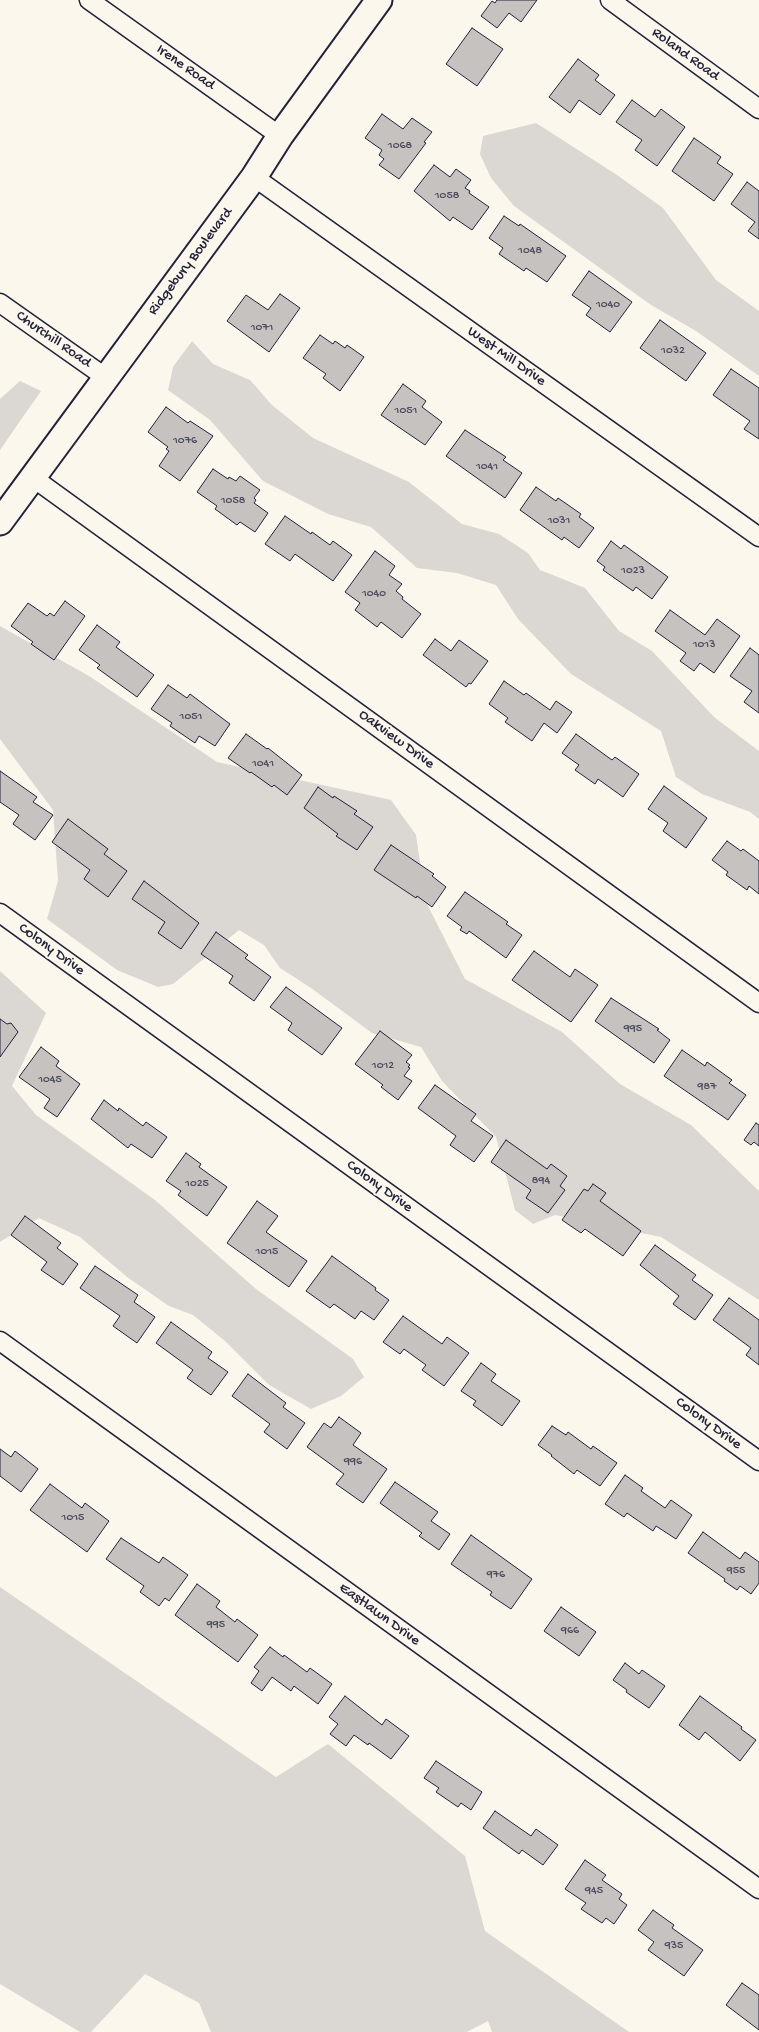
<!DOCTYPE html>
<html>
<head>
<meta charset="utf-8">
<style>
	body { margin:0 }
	canvas { display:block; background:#fbf7ec }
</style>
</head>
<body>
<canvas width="759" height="2032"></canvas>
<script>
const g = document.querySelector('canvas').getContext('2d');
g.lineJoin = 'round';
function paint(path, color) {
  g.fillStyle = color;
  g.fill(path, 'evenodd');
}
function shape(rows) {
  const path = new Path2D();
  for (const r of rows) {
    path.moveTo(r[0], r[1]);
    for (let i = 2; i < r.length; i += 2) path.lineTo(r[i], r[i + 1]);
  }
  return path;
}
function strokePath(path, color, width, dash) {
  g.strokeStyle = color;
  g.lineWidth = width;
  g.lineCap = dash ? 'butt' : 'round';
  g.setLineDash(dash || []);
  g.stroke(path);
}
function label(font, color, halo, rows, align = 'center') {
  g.font = font + ' "Gochi Hand",sans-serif';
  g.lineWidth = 4;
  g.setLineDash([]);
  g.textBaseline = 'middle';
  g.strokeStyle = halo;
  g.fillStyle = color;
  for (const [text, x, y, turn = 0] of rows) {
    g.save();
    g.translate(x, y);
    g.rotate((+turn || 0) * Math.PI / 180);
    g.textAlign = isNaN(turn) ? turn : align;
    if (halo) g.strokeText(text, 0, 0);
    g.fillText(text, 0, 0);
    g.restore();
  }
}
paint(shape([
	[536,123,617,175,663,208,716,280,759,311,759,376,696,331,651,305,514,206,491,178,480,154,483,136],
	[192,341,213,364,250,380,272,405,313,438,409,482,462,524,499,534,528,553,540,570,585,588,619,631,652,651,714,717,759,751,759,819,750,812,702,794,676,777,661,731,571,674,518,619,496,585,457,573,417,568,371,527,328,514,263,481,210,420,168,390,173,367],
	[20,381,41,391,0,450,0,399],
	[0,626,89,676,217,762,391,800,416,835,426,902,465,979,562,1032,620,1084,691,1125,759,1191,759,1300,661,1237,555,1215,533,1224,515,1210,496,1137,442,1081,421,1047,372,1033,311,988,280,968,264,945,239,930,173,984,158,987,117,970,47,919,58,881,53,810,0,739],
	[0,971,46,1013,12,1086,36,1115,155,1200,256,1289,353,1359,364,1377,341,1396,311,1409,269,1385,225,1341,193,1315,169,1306,127,1277,80,1237,39,1218,0,1242],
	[0,1587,276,1777,328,1744,465,1856,485,1931,629,2032,492,2032,488,2021,467,2032,211,2032,199,2003,145,1974,91,2032,80,2032,0,1984]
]), '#dbd8d3');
const building = shape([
	[497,0,537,0,521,22,509,13,497,28,481,16,492,1,495,3,497,0],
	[472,28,503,49,477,86,446,64,472,28],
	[578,59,599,75,595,80,615,95,600,115,579,100,570,113,549,97,578,59],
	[632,100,655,117,661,109,685,127,657,166,635,150,642,140,616,122,632,100],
	[382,114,403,129,412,118,432,132,424,142,426,143,399,179,379,165,384,159,379,155,382,150,365,138,382,114],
	[694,138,721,157,717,163,733,174,714,201,672,171,694,138],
	[434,165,450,177,456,169,471,180,465,188,470,191,469,193,489,207,472,230,453,217,450,221,414,191,434,165],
	[747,182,759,191,759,239,748,231,755,222,731,204,747,182],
	[504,216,519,226,520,224,566,256,547,282,526,268,524,271,499,254,503,248,489,238,504,216],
	[589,271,632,302,610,332,586,315,591,308,572,295,589,271],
	[280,294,300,308,269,352,227,321,246,295,268,310,280,294],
	[660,320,706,353,686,381,640,348,660,320],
	[320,335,333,344,335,341,345,348,347,345,364,357,340,391,323,378,326,374,303,358,320,335],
	[731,369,759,388,759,439,744,429,750,421,713,395,731,369],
	[403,384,426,401,422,407,442,422,425,445,381,415,403,384],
	[166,407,188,423,190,421,213,436,180,481,159,466,169,451,166,449,168,447,148,432,166,407],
	[465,430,506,457,503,460,522,473,505,498,446,456,465,430],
	[213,469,228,479,229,477,236,481,240,476,260,490,254,498,256,500,254,503,268,513,255,532,240,522,237,525,215,509,217,506,197,492,213,469],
	[536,487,556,501,558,498,581,514,579,517,594,528,579,548,564,537,562,540,520,510,536,487],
	[285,516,311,534,312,532,330,545,333,541,352,555,333,581,295,554,290,561,265,544,285,516],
	[611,541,621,549,624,545,668,577,652,599,636,587,633,591,603,570,605,567,597,561,611,541],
	[375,551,395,566,389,575,402,584,396,591,403,597,402,599,421,614,402,638,381,622,377,627,355,610,360,603,345,592,375,551],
	[65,601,85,616,54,660,31,644,33,642,11,626,28,603,47,616,50,613,54,616,65,601],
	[670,610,705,635,717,619,740,636,714,673,700,663,694,671,680,661,686,653,655,631,670,610],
	[97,625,120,642,116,647,154,675,137,697,97,668,100,665,79,650,97,625],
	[435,639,451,651,459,640,488,661,471,684,469,683,466,687,423,655,435,639],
	[750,648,759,655,759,713,744,702,752,691,730,676,750,648],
	[504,681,524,695,526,693,550,710,556,701,572,712,557,733,544,723,532,741,505,722,508,718,489,704,504,681],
	[168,685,187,698,190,694,230,724,215,746,199,736,195,743,170,726,172,723,151,709,168,685],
	[246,734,267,749,268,748,302,775,287,795,274,785,272,787,251,772,250,773,228,758,246,734],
	[576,734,612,760,615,757,639,774,623,797,598,779,595,784,575,770,579,765,562,753,576,734],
	[0,771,37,797,33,802,53,815,35,840,13,824,19,815,0,802,0,771],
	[664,786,707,818,686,848,663,831,668,823,648,809,664,786],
	[318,787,333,798,334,796,357,811,354,814,373,827,357,850,336,836,338,834,304,808,318,787],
	[68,819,108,849,104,854,127,871,108,897,84,879,90,870,52,842,68,819],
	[727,841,741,851,743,849,759,861,759,894,749,886,747,890,726,875,728,872,712,860,727,841],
	[391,845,434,874,432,876,446,887,432,907,417,896,416,898,374,870,391,845],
	[144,881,199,923,181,949,158,933,165,922,132,899,144,881],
	[465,892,508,922,506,924,522,935,506,958,469,931,467,934,460,930,462,927,447,916,465,892],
	[216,932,248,955,245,958,271,977,254,1001,229,983,233,976,201,954,216,932],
	[534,951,570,977,575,969,598,985,571,1022,512,980,534,951],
	[286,987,342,1028,322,1055,288,1030,292,1023,270,1007,286,987],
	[611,998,659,1029,657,1030,670,1040,654,1063,595,1021,611,998],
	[0,1019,7,1024,11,1023,18,1032,0,1057,0,1019],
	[380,1031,412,1055,406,1062,410,1065,408,1067,410,1068,404,1076,412,1081,398,1100,381,1087,383,1085,355,1064,380,1031],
	[41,1047,59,1061,56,1066,80,1084,57,1117,44,1108,50,1099,19,1077,41,1047],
	[682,1050,705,1066,707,1062,732,1080,729,1083,746,1095,728,1120,664,1076,682,1050],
	[435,1085,476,1114,471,1121,493,1136,474,1162,450,1145,456,1136,418,1108,435,1085],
	[104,1100,118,1111,119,1108,143,1126,146,1122,167,1137,152,1158,131,1144,128,1148,91,1119,104,1100],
	[756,1123,759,1125,759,1146,754,1142,751,1145,744,1140,756,1123],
	[506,1140,547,1169,551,1164,567,1176,560,1186,565,1190,548,1213,526,1198,531,1190,491,1162,506,1140],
	[186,1153,201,1164,199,1167,227,1187,207,1216,178,1195,181,1191,166,1181,186,1153],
	[593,1184,606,1193,600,1201,641,1231,623,1256,585,1229,581,1233,562,1220,584,1189,588,1191,593,1184],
	[257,1201,278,1216,266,1232,307,1261,289,1287,227,1243,257,1201],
	[25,1216,61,1243,57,1248,78,1264,63,1285,41,1270,47,1262,11,1235,25,1216],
	[655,1245,696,1275,692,1280,713,1295,695,1320,673,1304,679,1296,640,1265,655,1245],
	[332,1256,376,1288,375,1290,389,1300,374,1320,361,1311,355,1319,334,1304,330,1308,306,1291,332,1256],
	[95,1266,138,1295,134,1302,155,1317,137,1343,113,1326,120,1316,80,1288,95,1266],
	[729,1298,759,1320,759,1365,746,1355,751,1348,713,1320,729,1298],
	[403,1316,442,1344,447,1337,469,1353,444,1386,422,1370,426,1365,404,1349,400,1354,383,1342,403,1316],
	[171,1322,212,1352,208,1358,228,1372,211,1395,187,1378,193,1370,156,1343,171,1322],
	[481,1363,496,1374,491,1381,520,1401,502,1426,473,1405,476,1401,461,1391,481,1363],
	[248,1374,286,1403,283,1407,305,1423,287,1449,264,1432,270,1424,232,1396,248,1374],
	[339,1417,361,1433,353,1445,387,1469,363,1503,336,1484,344,1474,307,1447,324,1423,331,1428,339,1417],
	[552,1426,566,1435,568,1432,591,1449,593,1446,617,1463,600,1486,577,1470,574,1474,551,1456,552,1455,538,1445,552,1426],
	[0,1449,11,1457,15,1451,38,1469,21,1492,0,1476,0,1449],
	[625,1475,643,1488,641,1491,665,1508,671,1500,692,1515,676,1539,656,1526,653,1531,627,1513,624,1517,605,1504,625,1475],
	[395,1482,438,1512,431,1521,450,1534,439,1550,419,1536,422,1533,380,1503,395,1482],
	[50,1484,82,1508,85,1503,109,1521,87,1552,30,1510,50,1484],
	[703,1532,740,1559,745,1552,759,1562,759,1583,751,1594,740,1586,737,1590,724,1581,725,1579,688,1553,703,1532],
	[471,1535,532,1579,511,1609,490,1595,492,1592,451,1564,471,1535],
	[121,1538,159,1563,163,1557,188,1575,169,1601,165,1598,159,1606,140,1592,144,1586,106,1559,121,1538],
	[197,1584,220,1601,216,1607,235,1622,237,1619,258,1635,238,1662,175,1615,197,1584],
	[561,1607,596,1632,579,1656,544,1631,561,1607],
	[270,1647,283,1657,284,1655,307,1672,310,1668,332,1684,318,1704,294,1686,291,1691,272,1677,262,1691,251,1683,259,1671,254,1667,270,1647],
	[625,1663,639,1674,642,1670,665,1686,649,1708,626,1692,627,1690,613,1680,625,1663],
	[345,1696,382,1725,386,1719,409,1736,391,1759,369,1743,368,1745,354,1735,346,1746,330,1734,338,1724,329,1717,345,1696],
	[700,1696,742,1727,741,1729,756,1740,740,1761,705,1732,699,1740,679,1725,700,1696],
	[436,1761,482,1792,471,1810,461,1803,458,1807,436,1792,439,1788,424,1778,436,1761],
	[495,1811,531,1836,536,1829,558,1845,543,1865,522,1850,519,1854,483,1828,495,1811],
	[585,1860,606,1875,602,1880,622,1894,619,1899,627,1905,614,1924,606,1918,602,1923,581,1909,586,1903,565,1889,585,1860],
	[653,1910,674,1925,672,1928,703,1950,684,1976,648,1950,654,1942,638,1930,653,1910],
	[742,1983,759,1995,759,2030,726,2005,742,1983]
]);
paint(building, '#c6c2c0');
strokePath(building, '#22223b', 1);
const street = shape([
	[89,0,280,136],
	[610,0,759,109],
	[254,177,759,537],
	[0,303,105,377],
	[32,477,759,1003],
	[0,913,759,1461],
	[0,1341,759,1889]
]);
const secondary = shape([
	[0,522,254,177,280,136,379,0]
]);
strokePath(street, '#22223b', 21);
strokePath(secondary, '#22223b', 29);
strokePath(street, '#fbf7ec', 18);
strokePath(secondary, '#fbf7ec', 25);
label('12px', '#4b4a5c', null, [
	["1068",400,146],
	["1058",447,196],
	["1048",530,251],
	["1040",608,305],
	["1071",262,328],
	["1032",673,351],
	["1051",406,411],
	["1076",185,441],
	["1041",487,467],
	["1058",233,501],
	["1031",559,521],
	["1023",633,571],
	["1040",374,594],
	["1013",704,645],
	["1051",191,717],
	["1041",263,764],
	["995",633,1029],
	["1012",383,1066],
	["1045",50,1080],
	["987",707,1087],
	["894",541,1181],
	["1025",197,1184],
	["1015",267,1252],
	["996",353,1462],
	["1015",73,1518],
	["955",736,1571],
	["976",496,1575],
	["995",216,1625],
	["966",570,1631],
	["945",594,1891],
	["935",674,1946]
]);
label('15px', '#22223b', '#fbf7ec', [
	["Roland Road",685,55,36],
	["Irene Road",185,68,35],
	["Ridgebury Boulevard",191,262,-53],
	["Churchill Road",53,340,35],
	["West Mill Drive",506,357,35],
	["Oakview Drive",396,740,36],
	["Colony Drive",51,950,36],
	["Colony Drive",379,1187,36],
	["Colony Drive",708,1424,36],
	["Eastlawn Drive",379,1615,36]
]);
</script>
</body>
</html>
